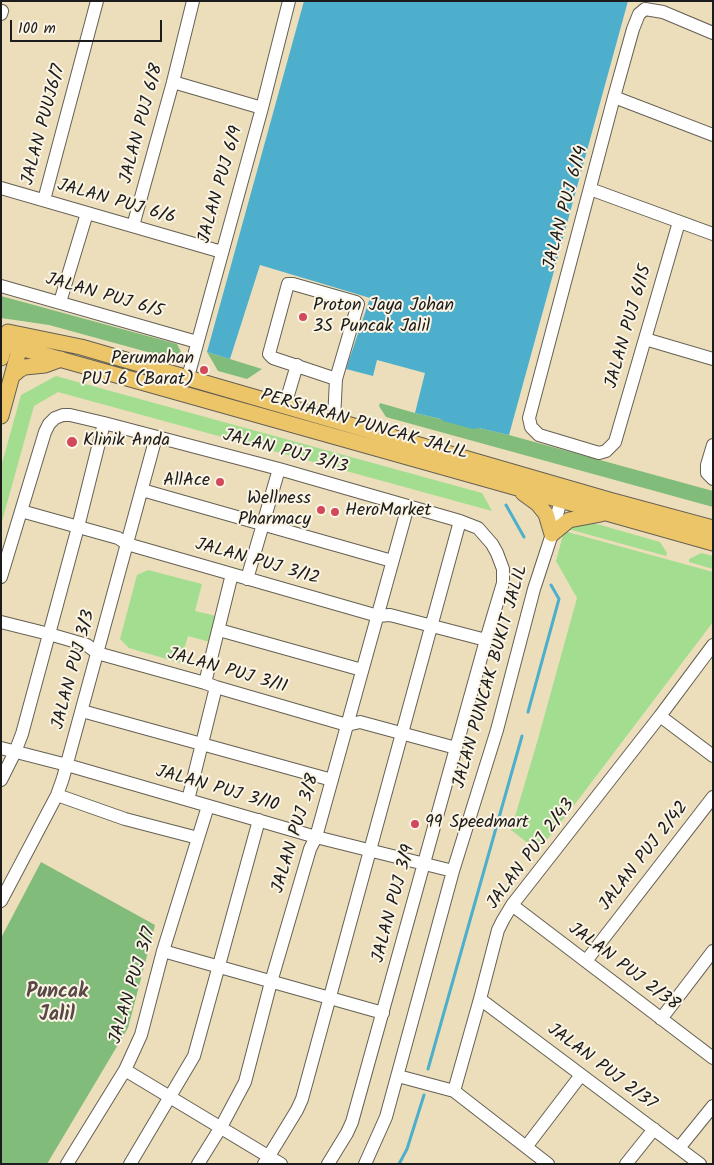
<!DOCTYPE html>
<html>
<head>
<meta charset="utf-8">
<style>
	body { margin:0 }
	#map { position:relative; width:714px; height:1165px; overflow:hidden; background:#ecdebb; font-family:Kalam,sans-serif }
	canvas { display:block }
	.frame { position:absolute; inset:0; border:2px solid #1c1c1c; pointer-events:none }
	.scale { position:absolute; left:10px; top:20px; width:152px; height:22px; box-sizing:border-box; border:2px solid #1c1c1c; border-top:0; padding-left:6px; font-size:15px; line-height:18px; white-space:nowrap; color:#1c1c1c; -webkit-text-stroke:4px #fcf5e5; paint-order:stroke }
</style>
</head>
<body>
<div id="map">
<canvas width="714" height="1165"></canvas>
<div class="frame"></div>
<div class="scale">100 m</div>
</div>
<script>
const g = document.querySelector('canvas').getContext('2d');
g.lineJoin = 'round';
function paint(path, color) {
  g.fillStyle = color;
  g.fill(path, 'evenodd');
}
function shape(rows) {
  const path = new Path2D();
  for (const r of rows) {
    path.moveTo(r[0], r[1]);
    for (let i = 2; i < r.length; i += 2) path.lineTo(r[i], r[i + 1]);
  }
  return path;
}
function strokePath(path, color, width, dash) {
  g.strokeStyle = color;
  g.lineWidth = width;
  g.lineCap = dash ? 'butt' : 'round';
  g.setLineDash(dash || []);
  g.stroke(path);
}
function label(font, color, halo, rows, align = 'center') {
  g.font = font + ' Kalam,sans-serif';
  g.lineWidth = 4;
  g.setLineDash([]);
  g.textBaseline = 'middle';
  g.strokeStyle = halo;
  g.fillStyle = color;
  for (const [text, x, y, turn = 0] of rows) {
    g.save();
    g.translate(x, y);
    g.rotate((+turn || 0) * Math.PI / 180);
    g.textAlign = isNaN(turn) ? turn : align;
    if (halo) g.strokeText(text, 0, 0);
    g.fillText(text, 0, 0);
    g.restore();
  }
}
paint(shape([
	[56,376,482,493,492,511,58,392,34,406,1,525,1,467,21,395],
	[583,520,660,542,667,553,666,556,568,529],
	[564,531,713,572,713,622,572,808,538,851,511,830,538,739,577,598,556,561],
	[701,553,713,556,713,569,689,562,689,559],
	[148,570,202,584,195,611,216,616,210,642,188,636,180,663,129,648,120,639,137,575]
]), '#a3dd8f');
paint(shape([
	[1,296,177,344,182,354,173,359,49,325,1,318],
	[207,352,230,359,262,369,247,379,218,371],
	[380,403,415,413,509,435,713,491,713,507,386,417,379,406],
	[41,862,155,925,128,1028,47,1164,1,1164,1,938]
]), '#82bc7a');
paint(shape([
	[304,1,628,1,509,435,479,428,473,429,443,421,441,419,415,413,425,373,377,360,373,376,346,369,370,298,260,265,230,359,207,352]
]), '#4dafcc');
strokePath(shape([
	[506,505,524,537],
	[528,712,559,599,551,585],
	[428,1069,522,736],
	[399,1164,407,1149,424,1095]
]), '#4dafcc', 3);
const minor = shape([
	[1,14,2,11],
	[173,82,262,108],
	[614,97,713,135],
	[1,188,222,252],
	[590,189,713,234],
	[44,200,97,1],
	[679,222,615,442,606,451,599,453,539,435,531,427,529,418,614,97,633,29,639,14,645,9,663,12,713,33],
	[133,226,173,82,193,1],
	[1,286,197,342],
	[60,302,87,213],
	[645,339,713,359],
	[188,377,262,108,289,1],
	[285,405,297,365],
	[334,420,336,379,358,304,356,302,293,284,288,284,269,354,273,358,336,379],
	[713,445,707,465,707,473,713,479],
	[142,490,392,561],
	[21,511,118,538,127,544,378,616,390,615,486,640],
	[1,577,45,432,49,424,55,418,63,415,70,415,104,423,279,469,460,521,478,528,492,544,497,553,503,569,503,583,486,640,352,1122,347,1133,328,1164],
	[247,579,279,469],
	[1,622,49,634,87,645,97,653,205,683,216,687,347,725,360,722,456,748],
	[219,630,362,670],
	[205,683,232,574],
	[82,711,332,780],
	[660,716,713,756],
	[1,748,67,765,316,837,453,871],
	[1,780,15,752,22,734,78,527,104,423],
	[57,795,125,819,198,838],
	[188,800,216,687],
	[1,901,57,795,63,778,156,437],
	[512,905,713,1058],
	[163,951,383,1013],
	[586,961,713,797],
	[480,999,700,1164],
	[661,1019,713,951],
	[125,1070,281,1164],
	[398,1076,454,1091,548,1164],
	[454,1091,480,999,498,930,503,920,512,905,660,716,713,645],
	[526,1147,581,1075],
	[679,1148,713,1106],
	[67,1164,125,1070,141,1035,163,951,208,806],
	[130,1164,194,1056,259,820],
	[198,1164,221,1127,245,1082,271,982,310,849,316,837,408,506],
	[264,1164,297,1110,302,1099,460,521],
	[365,1164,386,1117,453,871,497,730,534,589,552,534,563,492],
	[626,1164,654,1129]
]);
const major = shape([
	[6,344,713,543],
	[1,358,8,332,81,347,609,500,713,528],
	[12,376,19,370,25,367,45,365,61,359],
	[1,416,22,339],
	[523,493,538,504,546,514,552,534,569,520,601,514]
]);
strokePath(minor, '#656054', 14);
strokePath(major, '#656054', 17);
strokePath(minor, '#fff', 12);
strokePath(major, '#edc569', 15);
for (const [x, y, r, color] of [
	[303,317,5,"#d1495b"],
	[204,370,5,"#d1495b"],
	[72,442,6,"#d1495b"],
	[220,482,5,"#d1495b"],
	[321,510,5,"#d1495b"],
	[335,512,5,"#d1495b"],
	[415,824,5,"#d1495b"]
]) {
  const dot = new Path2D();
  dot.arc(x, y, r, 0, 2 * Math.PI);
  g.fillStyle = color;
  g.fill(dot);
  strokePath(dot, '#fcf5e5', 2);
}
label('18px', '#1c1c1c', '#fcf5e5', [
	["JALAN PUJ 6/8",143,124,-75],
	["JALAN PUUJ6/7",45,125,-75],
	["JALAN PUJ 6/9",222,185,-74],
	["JALAN PUJ 6/6",116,203,16],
	["JALAN PUJ 6/14",567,208,-75],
	["JALAN PUJ 6/5",104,297,16],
	["JALAN PUJ 6/15",630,327,-74],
	["PERSIARAN PUNCAK JALIL",364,426,16],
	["JALAN PUJ 3/13",285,453,15],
	["JALAN PUJ 3/12",257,563,16],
	["JALAN PUJ 3/3",75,670,-75],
	["JALAN PUJ 3/11",227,672,16],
	["JALAN PUNCAK BUKIT JALIL",492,677,-74],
	["JALAN PUJ 3/10",217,790,16],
	["JALAN PUJ 3/8",297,834,-73],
	["JALAN PUJ 2/43",532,855,-53],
	["JALAN PUJ 2/42",645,857,-52],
	["JALAN PUJ 3/9",395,904,-75],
	["JALAN PUJ 2/38",623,968,37],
	["JALAN PUJ 3/7",134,986,-73],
	["JALAN PUJ 2/37",601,1068,37]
]);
label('18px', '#1c1c1c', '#fcf5e5', [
	["Proton Jaya Johan",313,307],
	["3S Puncak Jalil",313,328],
	["Perumahan",194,360,"right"],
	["PUJ 6 (Barat)",194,381,"right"],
	["Klinik Anda",83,442],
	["AllAce",210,482,"right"],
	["Wellness",311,500,"right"],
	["Pharmacy",311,521,"right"],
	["HeroMarket",345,512],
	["99 Speedmart",425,824]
], 'left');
label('bold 20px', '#5a4847', '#fcf5e5', [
	["Puncak",57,994],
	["Jalil",57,1017]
]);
</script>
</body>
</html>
